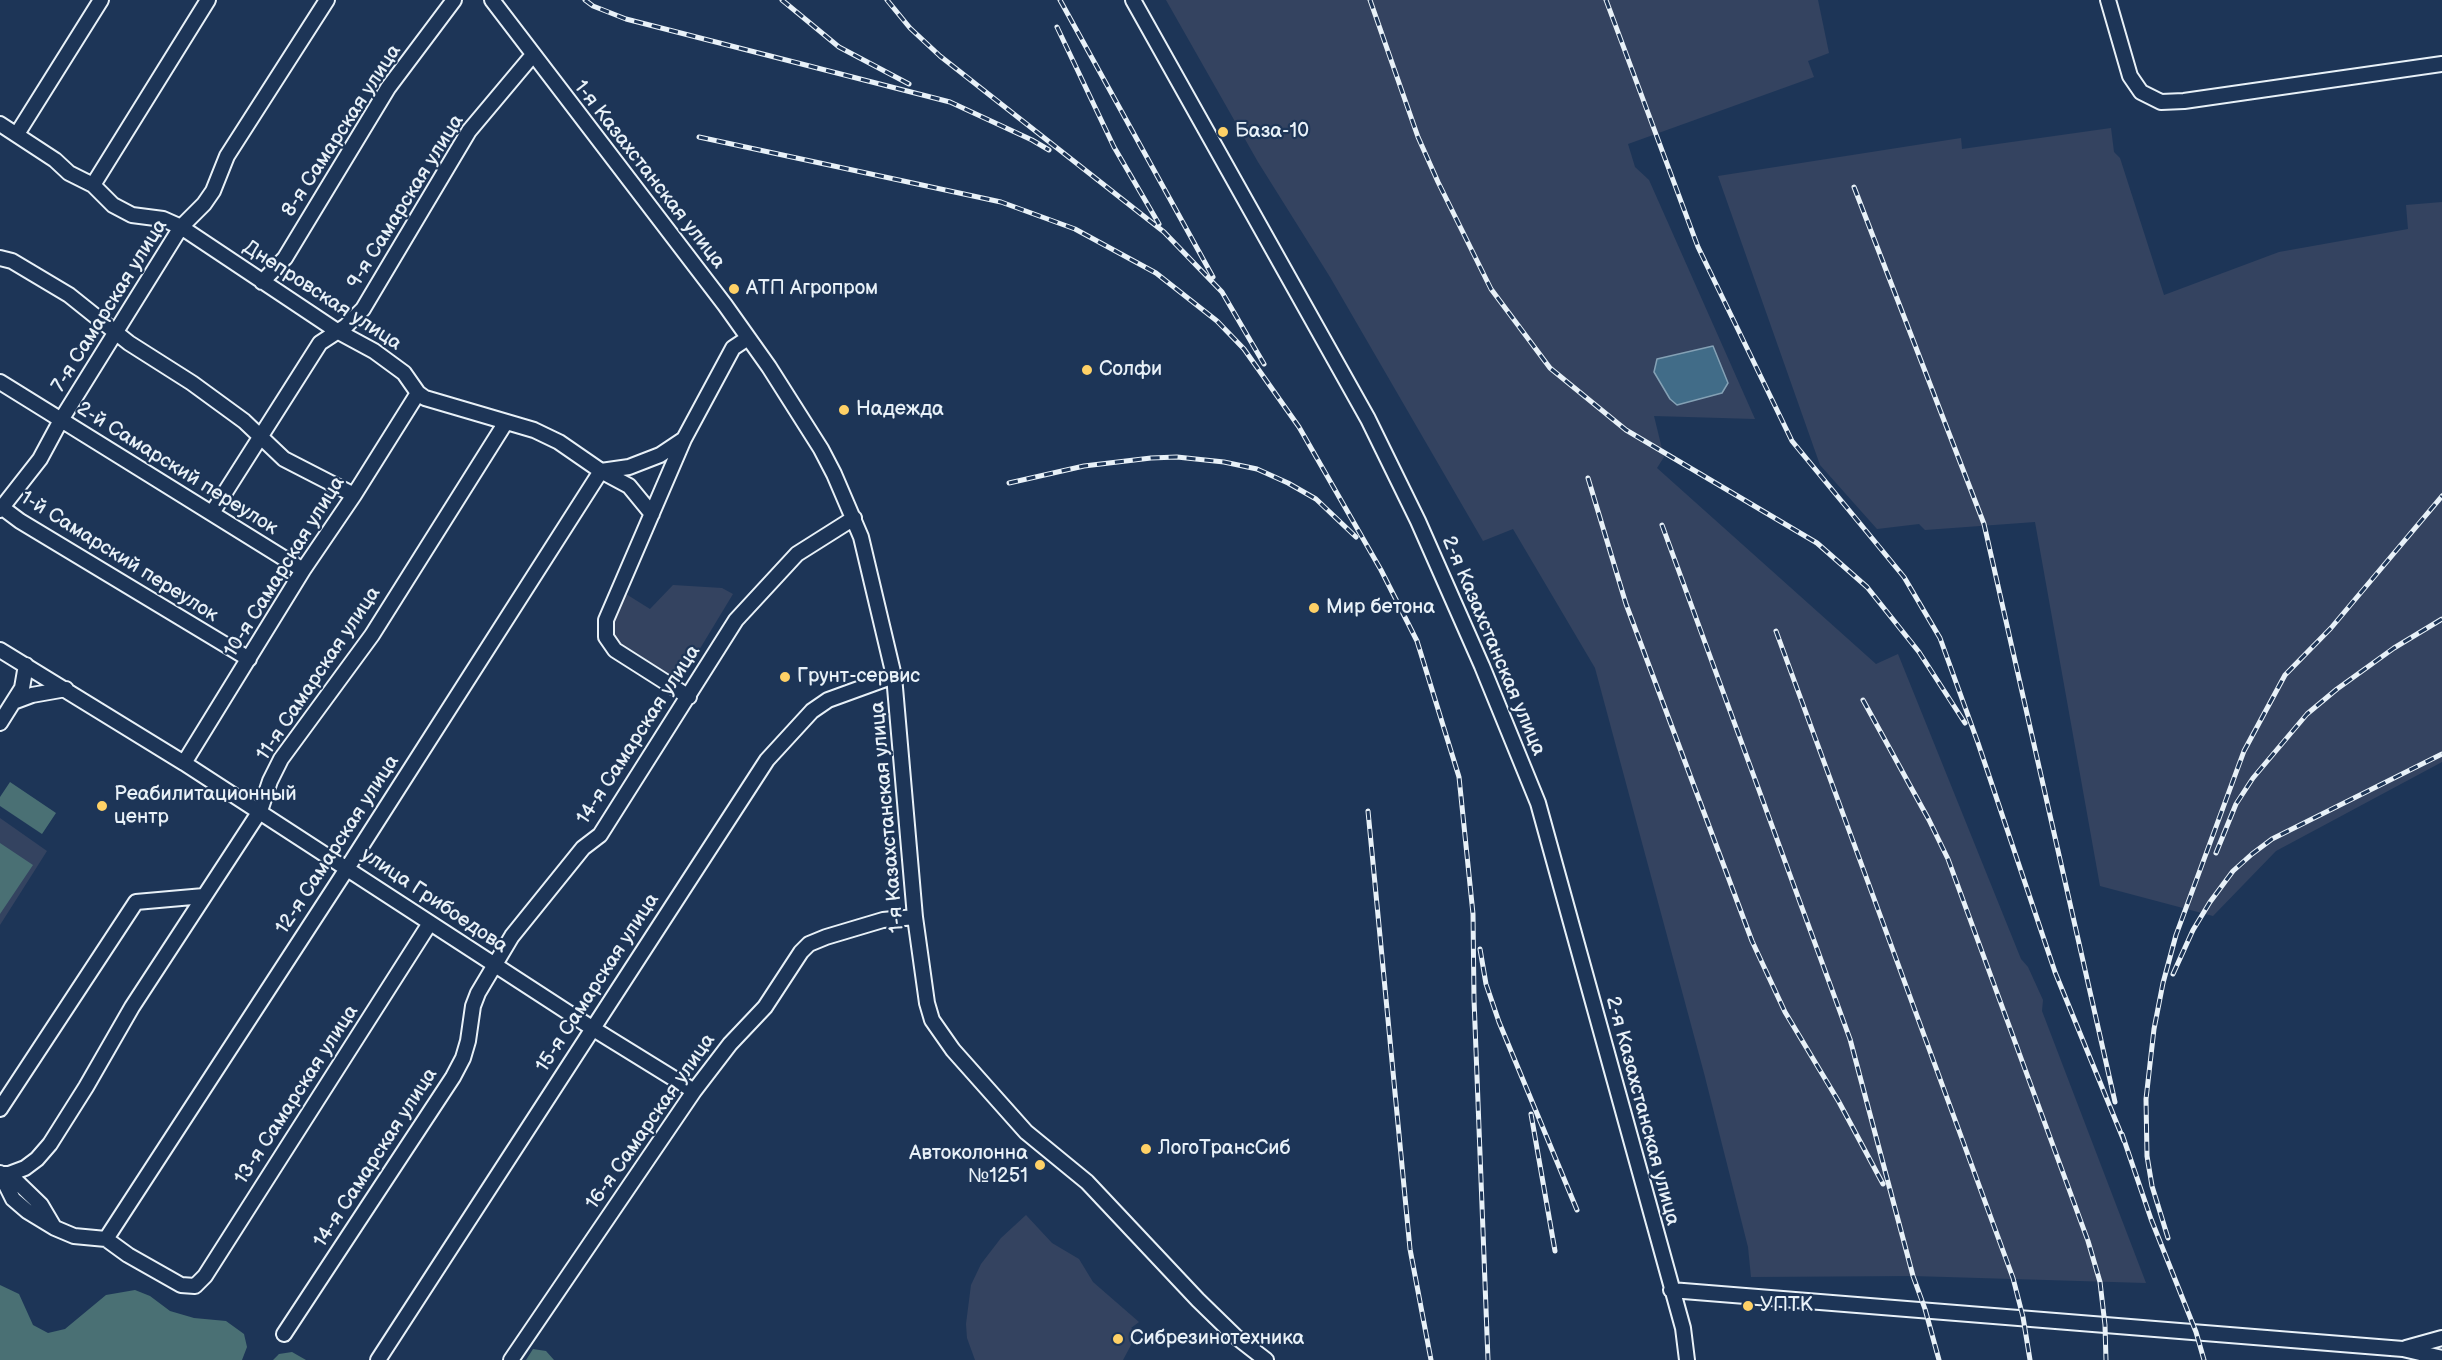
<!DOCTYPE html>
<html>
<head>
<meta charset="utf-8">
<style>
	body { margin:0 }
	canvas { display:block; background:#1d3557 }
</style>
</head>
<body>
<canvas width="2442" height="1360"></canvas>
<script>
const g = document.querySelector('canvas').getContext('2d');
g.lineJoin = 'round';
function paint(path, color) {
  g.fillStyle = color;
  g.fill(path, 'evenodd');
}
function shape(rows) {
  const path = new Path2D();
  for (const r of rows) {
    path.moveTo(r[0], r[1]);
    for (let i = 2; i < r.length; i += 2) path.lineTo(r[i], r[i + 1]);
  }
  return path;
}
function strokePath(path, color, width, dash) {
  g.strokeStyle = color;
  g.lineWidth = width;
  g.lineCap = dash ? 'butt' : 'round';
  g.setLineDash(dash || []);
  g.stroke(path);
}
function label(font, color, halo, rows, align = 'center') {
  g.font = font + ' "Balsamiq Sans",sans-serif';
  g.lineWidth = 4.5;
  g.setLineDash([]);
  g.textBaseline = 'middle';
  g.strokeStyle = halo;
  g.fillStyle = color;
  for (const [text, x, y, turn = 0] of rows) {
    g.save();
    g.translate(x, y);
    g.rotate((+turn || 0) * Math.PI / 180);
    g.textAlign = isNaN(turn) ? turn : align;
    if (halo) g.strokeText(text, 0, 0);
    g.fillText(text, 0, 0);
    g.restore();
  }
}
paint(shape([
	[1166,0,1818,0,1829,53,1808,61,1814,77,1628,144,1635,167,1649,180,1755,419,1654,416,1664,457,1657,468,1876,664,1898,654,2021,959,2028,967,2043,1000,2042,1011,2146,1283,1913,1276,1751,1277,1748,1247,1704,1073,1595,668,1513,529,1483,541,1330,277,1258,162],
	[2111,128,2114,152,2120,158,2164,295,2279,252,2408,229,2406,205,2442,202,2442,762,2276,851,2213,916,2100,886,2035,522,1925,530,1919,524,1877,529,1820,465,1718,176,1961,138,1962,149],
	[673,585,722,588,733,594,681,680,618,646,611,636,612,623,626,594,650,609],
	[0,818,47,851,0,925],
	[1026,1215,1052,1243,1079,1259,1093,1282,1139,1322,1131,1328,1138,1332,1123,1360,975,1360,967,1338,966,1324,971,1285,981,1264,1001,1238]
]), '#344360');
paint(shape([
	[10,782,56,813,42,834,0,806,0,797],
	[0,843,33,865,0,914],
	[0,1285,19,1294,33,1325,48,1333,65,1329,106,1295,135,1290,150,1296,170,1311,194,1318,226,1321,244,1334,247,1347,242,1360,0,1360],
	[533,1349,546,1351,554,1360,526,1360],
	[292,1352,306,1360,273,1360,279,1354]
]), '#4a7074');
const water = shape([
	[1713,346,1728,383,1722,393,1677,405,1670,399,1654,372,1657,359,1713,346]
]);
paint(water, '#416c88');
strokePath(water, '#84a1b5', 1.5);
const minor = shape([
	[492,0,725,305,769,367,821,449,834,474,861,537,894,676,915,917,927,1003,932,1020,953,1050,1026,1132,1087,1182,1198,1300,1235,1336,1266,1360],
	[1133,0,1368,419,1418,521,1482,666,1538,803,1683,1328,1687,1360],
	[2108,0,2130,76,2141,92,2161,102,2184,101,2442,64],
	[0,124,55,160,69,173,93,185,113,205,132,215,163,219,181,227,337,331,374,351,404,373,418,393,425,398,534,430,559,442,601,471,629,486,652,514],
	[17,134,101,0],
	[93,185,208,0],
	[0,258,12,261,69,295,129,343,192,383,244,421,284,459,354,495],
	[262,282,285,258,388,88,454,0],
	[0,382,303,570],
	[0,506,20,521,249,659],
	[0,510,40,459,61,420,181,227,204,204,213,191,227,156,327,0],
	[212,513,320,343,346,326,363,309,469,131,532,56],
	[0,650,184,763,592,1028,694,1091],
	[689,697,615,650,606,637,606,620,684,439,733,348,748,338],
	[16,701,32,695,66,689],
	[0,723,22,688,26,665],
	[184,763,303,570,354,495,418,393],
	[0,1109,136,902,204,896],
	[0,1173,13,1199,27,1211,55,1228,74,1236,106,1239,128,1255,181,1285,195,1286,205,1276,430,923],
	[0,1174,9,1174,25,1168,37,1159,50,1144,86,1087,132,1007,260,811,270,781,281,759,372,635,506,422],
	[9,1174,41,1205,54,1227],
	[106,1239,348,867,601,471,629,467,660,455,684,439],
	[1671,1290,2403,1349,2442,1358],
	[284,1334,453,1077,463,1058,468,1041,473,1006,478,993,512,936,583,848,600,835,736,620,797,554,854,518],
	[2406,1348,2442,1338],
	[378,1360,767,760,812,711,828,700,894,676],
	[511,1360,694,1091,730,1044,765,1007,801,952,809,944,826,937,883,920,915,917]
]);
strokePath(minor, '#e8f1f8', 18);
strokePath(minor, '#1d3557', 14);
const rail = shape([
	[585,0,593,6,626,19,950,102,1032,140,1049,150],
	[782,0,839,47,909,84],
	[887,0,910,28,940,56,1164,232,1222,292,1264,364],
	[1060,0,1213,277],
	[1370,0,1418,137,1438,182,1491,289,1550,368,1626,430,1817,543,1867,587,1919,652,1965,723],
	[1606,0,1698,247,1792,441,1904,577,1940,638,1978,743,2055,972,2124,1141],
	[1057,27,1114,147,1159,224],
	[699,137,1001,202,1075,229,1156,273,1217,321,1244,349,1299,427,1381,570,1417,641,1459,777,1473,914,1474,999,1488,1360],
	[1854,187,1984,524,2115,1102],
	[1588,478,1626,604,1752,941,1785,1012,1839,1102,1883,1184],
	[1009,483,1084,466,1151,458,1177,457,1224,462,1257,469,1288,483,1316,499,1356,537],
	[1662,525,1850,1039,1913,1276,1925,1309,1939,1360],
	[1776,631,2013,1278,2023,1317,2030,1360],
	[1863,700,1929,820,1948,859,2088,1241,2100,1282,2105,1325,2106,1360],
	[1368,811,1410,1249,1431,1360],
	[2216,853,2236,804,2253,778,2307,714,2337,689,2394,648,2442,619],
	[1480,949,1486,984,1499,1022,1577,1210],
	[2173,974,2193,930,2210,902,2233,871,2252,854,2272,839,2442,754],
	[1531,1114,1555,1251],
	[2122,1134,2151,1219,2196,1332,2204,1360],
	[2168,1238,2152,1186,2147,1156,2146,1099,2154,1029,2163,983,2176,935,2244,751,2285,675,2331,628,2442,496]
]);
strokePath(rail, '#e8f1f8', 5);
strokePath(rail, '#1d3557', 3, [9]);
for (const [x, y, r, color] of [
	[1223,132,6,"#ffd166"],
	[734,289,6,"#ffd166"],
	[1087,370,6,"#ffd166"],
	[844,410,6,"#ffd166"],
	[1314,608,6,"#ffd166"],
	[785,677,6,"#ffd166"],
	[102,806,6,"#ffd166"],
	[1146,1149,6,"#ffd166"],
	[1040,1165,6,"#ffd166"],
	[1748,1306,6,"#ffd166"],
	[1118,1339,6,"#ffd166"]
]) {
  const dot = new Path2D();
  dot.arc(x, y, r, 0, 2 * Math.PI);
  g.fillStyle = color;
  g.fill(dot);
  strokePath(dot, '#1d3557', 2);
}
label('20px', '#e8f1f8', '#1d3557', [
	["8-я Самарская улица",342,131,-57],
	["1-я Казахстанская улица",649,175,52],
	["9-я Самарская улица",406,202,-58],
	["Днепровская улица",322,296,33],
	["7-я Самарская улица",110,306,-58],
	["2-й Самарский переулок",177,469,32],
	["1-й Самарский переулок",119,557,32],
	["10-я Самарская улица",285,567,-58],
	["2-я Казахстанская улица",1493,646,67],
	["11-я Самарская улица",319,674,-56],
	["14-я Самарская улица",639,735,-57],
	["1-я Казахстанская улица",888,817,-95],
	["12-я Самарская улица",338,845,-57],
	["улица Грибоедова",434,901,34],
	["15-я Самарская улица",598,983,-57],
	["13-я Самарская улица",297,1095,-57],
	["2-я Казахстанская улица",1642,1111,75],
	["16-я Самарская улица",651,1122,-55],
	["14-я Самарская улица",376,1158,-57]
]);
label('20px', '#e8f1f8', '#1d3557', [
	["База-10",1235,132],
	["АТП Агропром",746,289],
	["Солфи",1099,370],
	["Надежда",856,410],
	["Мир бетона",1326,608],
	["Грунт-сервис",797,677],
	["Реабилитационный",114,795],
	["центр",114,818],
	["ЛогоТрансСиб",1158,1149],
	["Автоколонна",1028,1154,"right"],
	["№1251",1028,1177,"right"],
	["УПТК",1760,1306],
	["Сибрезинотехника",1130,1339]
], 'left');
</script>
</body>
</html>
